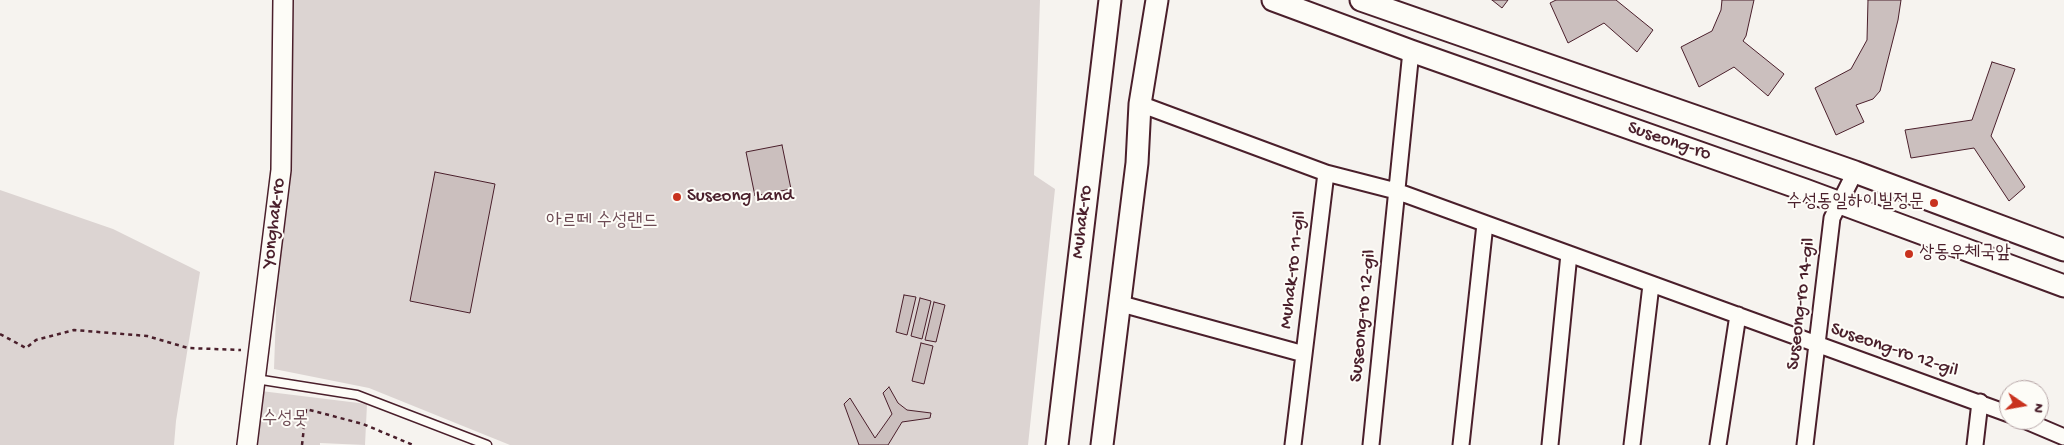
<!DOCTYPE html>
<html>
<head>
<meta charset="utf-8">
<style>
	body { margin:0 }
	#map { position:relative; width:2064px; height:445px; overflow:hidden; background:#f6f3ef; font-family:"Gochi Hand",sans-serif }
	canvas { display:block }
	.north { position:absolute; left:1999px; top:380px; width:50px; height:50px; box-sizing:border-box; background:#fdfcf7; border:1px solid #b5a4a5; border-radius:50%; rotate:102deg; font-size:14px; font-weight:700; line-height:20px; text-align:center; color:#4a1f2b }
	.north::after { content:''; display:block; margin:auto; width:18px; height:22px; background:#c8321e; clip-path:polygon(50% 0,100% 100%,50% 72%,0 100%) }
</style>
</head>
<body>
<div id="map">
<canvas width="2064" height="445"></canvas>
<div class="north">N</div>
</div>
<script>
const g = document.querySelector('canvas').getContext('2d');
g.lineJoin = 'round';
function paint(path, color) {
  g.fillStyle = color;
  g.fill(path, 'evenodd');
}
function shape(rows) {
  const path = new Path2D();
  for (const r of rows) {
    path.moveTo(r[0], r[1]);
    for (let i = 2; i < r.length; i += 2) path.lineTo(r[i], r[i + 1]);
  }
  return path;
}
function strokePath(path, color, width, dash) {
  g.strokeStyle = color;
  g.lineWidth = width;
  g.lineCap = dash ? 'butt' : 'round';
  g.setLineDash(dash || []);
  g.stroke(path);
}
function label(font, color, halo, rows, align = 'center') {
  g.font = font + ' "Gochi Hand","Poor Story",sans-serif';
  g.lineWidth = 4;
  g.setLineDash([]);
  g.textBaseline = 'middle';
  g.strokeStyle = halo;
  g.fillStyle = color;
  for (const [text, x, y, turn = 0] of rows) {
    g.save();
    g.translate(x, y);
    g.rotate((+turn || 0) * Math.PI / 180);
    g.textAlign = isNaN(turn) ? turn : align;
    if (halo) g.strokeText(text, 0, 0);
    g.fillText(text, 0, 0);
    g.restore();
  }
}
paint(shape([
	[284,0,1040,0,1034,175,1055,189,1028,445,510,445,369,388,274,369,281,170],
	[0,190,113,229,200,272,176,421,174,445,0,445],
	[261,391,367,404,365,445,320,443,320,445,255,445]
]), '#dcd4d2');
const building = shape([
	[1492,0,1508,0,1502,8,1492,0],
	[1556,0,1616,0,1653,30,1637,52,1604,23,1568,43,1550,3,1556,0],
	[1722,0,1754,0,1746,36,1743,41,1784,74,1768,96,1734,67,1699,87,1681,47,1712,31,1721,10,1722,0],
	[1868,0,1901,0,1898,20,1880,91,1873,99,1856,105,1864,122,1836,135,1815,88,1851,69,1867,40,1868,0],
	[1992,62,2015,69,1991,136,2025,187,2009,201,1974,148,1911,158,1905,130,1972,120,1992,62],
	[782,145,791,189,755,196,746,152,782,145],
	[435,172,495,184,470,313,410,301,435,172],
	[904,295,916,297,907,335,896,332,904,295],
	[920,298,931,301,922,339,911,336,920,298],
	[934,302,945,305,936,342,925,340,934,302],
	[921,343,933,346,924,384,912,381,921,343],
	[889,387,898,403,907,410,931,413,930,418,902,422,888,445,859,445,844,404,850,398,875,438,892,414,883,393,889,387]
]);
paint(building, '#cbbfbe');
strokePath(building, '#4a1f2b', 1);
const service = shape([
	[256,379,357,395,487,445]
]);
const minor = shape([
	[1140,104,1326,173,1396,191,2009,414],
	[1118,303,1304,354],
	[2024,420,2064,437],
	[1293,445,1326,173],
	[1371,445,1411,51],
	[1461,445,1485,224],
	[1550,445,1569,254],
	[1632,445,1651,285],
	[1718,445,1738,315],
	[1805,445,1832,218,1855,172],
	[1975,445,1980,402]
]);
const tertiary = shape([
	[247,445,281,170,283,0]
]);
const secondary = shape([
	[1273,0,1411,51,1805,190,2064,286],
	[1361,0,1855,172,2064,250],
	[1057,445,1110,0],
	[1102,445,1137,163,1140,104,1157,0]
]);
strokePath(service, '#4a1f2b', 11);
strokePath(minor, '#4a1f2b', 19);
strokePath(tertiary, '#4a1f2b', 22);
strokePath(secondary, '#4a1f2b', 25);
strokePath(shape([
	[0,334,26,348,36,340,74,330,147,336,188,348,241,350],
	[302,445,306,409,363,424,413,445]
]), '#4a1f2b', 2.5, [4, 4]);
strokePath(service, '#fdfcf7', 8);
strokePath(minor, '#fdfcf7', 15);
strokePath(tertiary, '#fdfcf7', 19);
strokePath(secondary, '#fdfcf7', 21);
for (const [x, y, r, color] of [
	[677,197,5,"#c8321e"],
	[1934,203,5,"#c8321e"],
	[1909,254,5,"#c8321e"]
]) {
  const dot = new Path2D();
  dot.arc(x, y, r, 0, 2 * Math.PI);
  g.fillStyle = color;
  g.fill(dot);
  strokePath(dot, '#fdfcf7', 2);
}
label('19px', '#4a1f2b', '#fdfcf7', [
	["Suseong-ro",1669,142,19],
	["Muhak-ro",1083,222,-83],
	["Yonghak-ro",275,223,-83],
	["Muhak-ro 11-gil",1294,270,-83],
	["Suseong-ro 14-gil",1802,304,-83],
	["Suseong-ro 12-gil",1364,316,-84],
	["Suseong-ro 12-gil",1894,351,19]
]);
label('19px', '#4a1f2b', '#fdfcf7', [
	["Suseong Land",687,197],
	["수성동일하이빌정문",1924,203,"right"],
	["상동우체국앞",1919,254]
], 'left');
label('19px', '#6e4c55', '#fdfcf7', [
	["아르떼 수성랜드",602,222],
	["수성못",285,420]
]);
</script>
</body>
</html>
